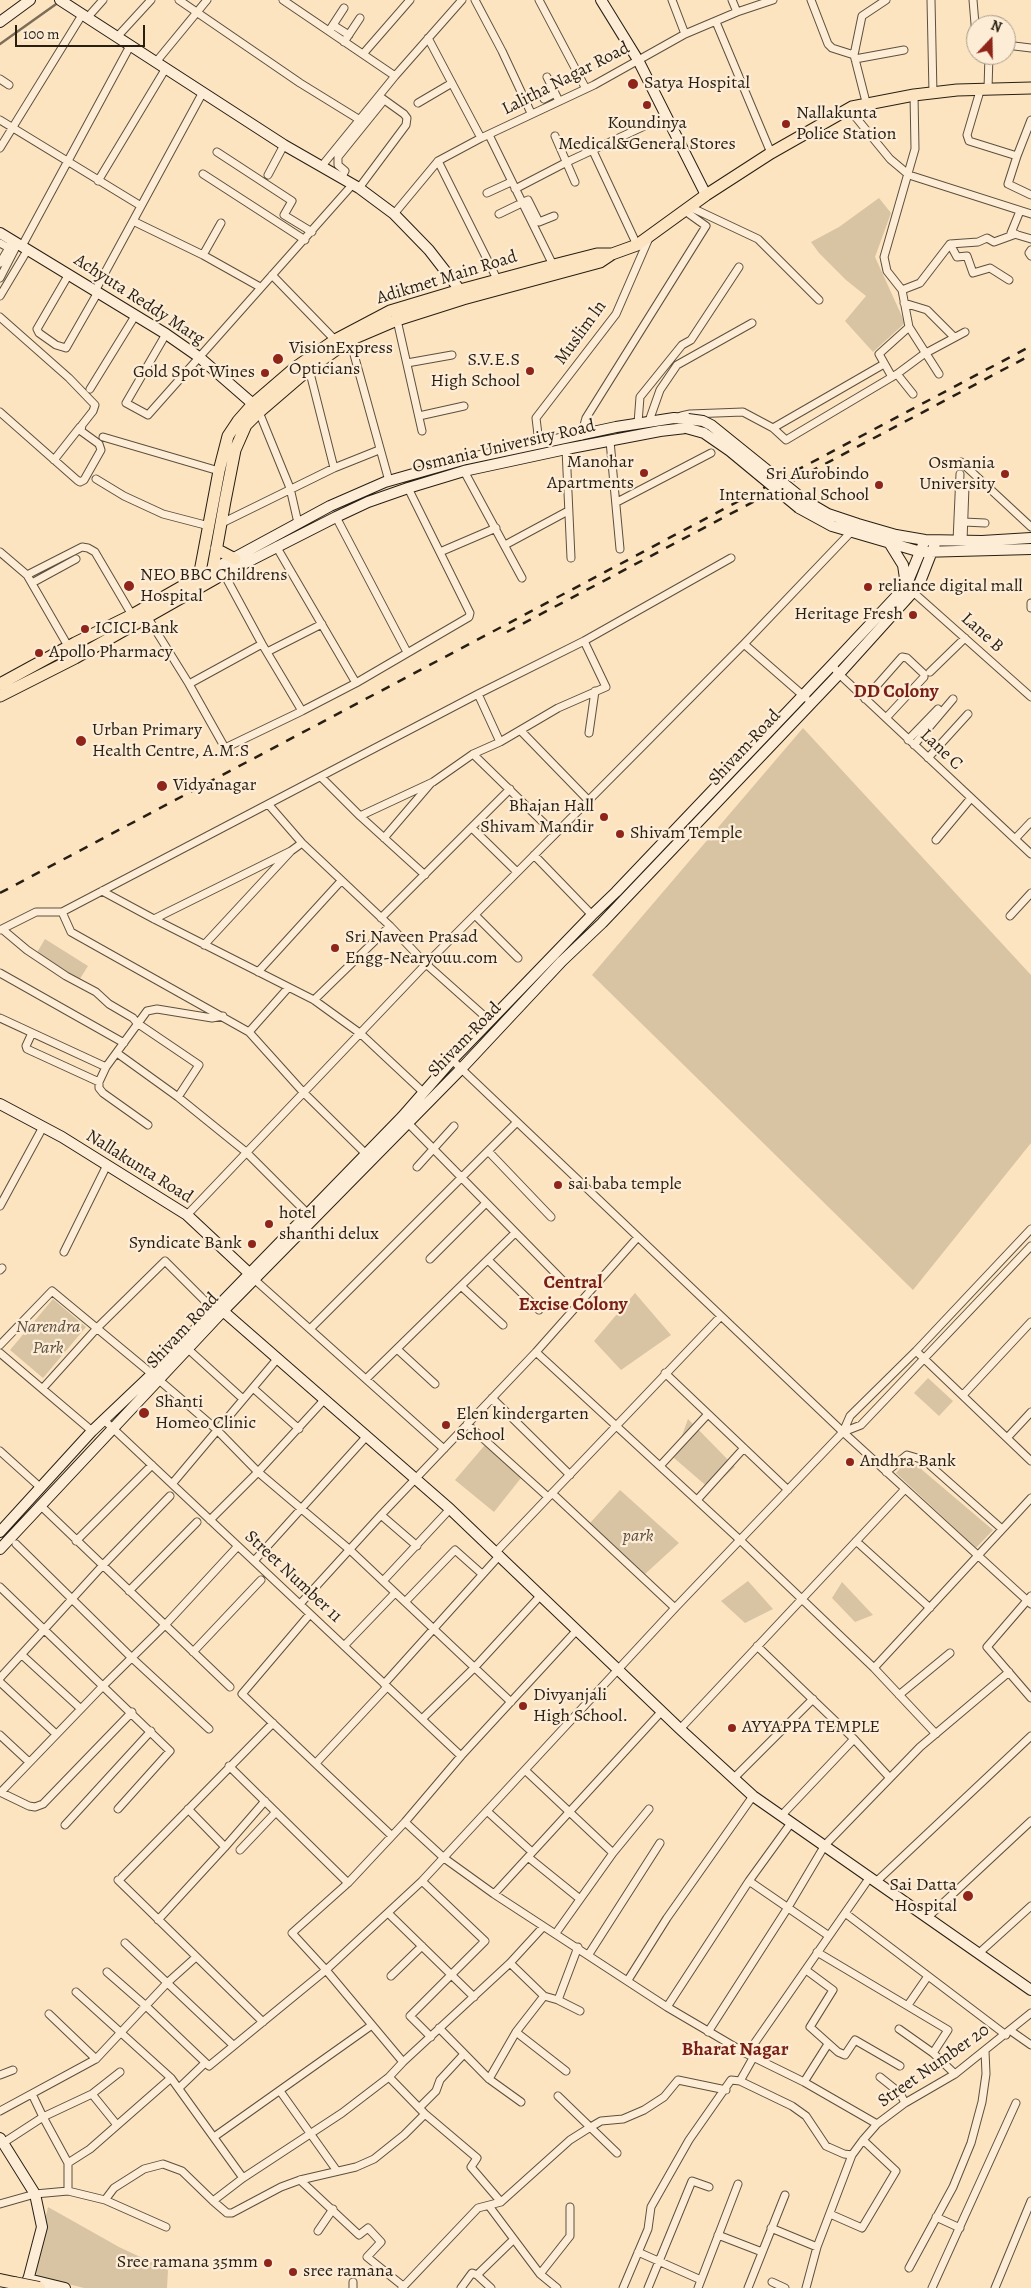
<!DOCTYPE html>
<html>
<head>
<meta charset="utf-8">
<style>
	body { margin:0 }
	#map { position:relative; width:1031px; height:2288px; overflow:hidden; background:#fce4c1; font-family:Alegreya,serif }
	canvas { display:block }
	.north { position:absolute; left:966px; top:15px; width:50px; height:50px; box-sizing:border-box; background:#fdedd7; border:1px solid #a79b89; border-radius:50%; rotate:21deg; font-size:14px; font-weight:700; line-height:20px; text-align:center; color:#271f13 }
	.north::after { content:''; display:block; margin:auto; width:18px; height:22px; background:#8f2418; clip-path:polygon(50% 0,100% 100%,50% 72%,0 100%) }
	.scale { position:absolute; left:15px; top:25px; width:130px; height:22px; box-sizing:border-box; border:2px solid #271f13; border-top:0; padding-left:6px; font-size:15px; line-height:18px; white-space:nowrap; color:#271f13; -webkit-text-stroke:4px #fdedd7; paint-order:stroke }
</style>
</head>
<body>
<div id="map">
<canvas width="1031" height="2288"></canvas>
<div class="north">N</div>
<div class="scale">100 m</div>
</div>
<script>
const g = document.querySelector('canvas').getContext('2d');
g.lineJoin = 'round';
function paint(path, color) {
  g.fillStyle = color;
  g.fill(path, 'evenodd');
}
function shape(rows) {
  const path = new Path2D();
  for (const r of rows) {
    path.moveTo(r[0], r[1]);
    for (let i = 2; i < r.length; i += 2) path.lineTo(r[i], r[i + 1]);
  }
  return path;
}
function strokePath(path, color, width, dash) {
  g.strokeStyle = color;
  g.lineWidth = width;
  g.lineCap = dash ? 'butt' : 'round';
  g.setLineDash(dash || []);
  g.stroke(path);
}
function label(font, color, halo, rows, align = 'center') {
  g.font = font + ' Alegreya,serif';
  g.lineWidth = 4.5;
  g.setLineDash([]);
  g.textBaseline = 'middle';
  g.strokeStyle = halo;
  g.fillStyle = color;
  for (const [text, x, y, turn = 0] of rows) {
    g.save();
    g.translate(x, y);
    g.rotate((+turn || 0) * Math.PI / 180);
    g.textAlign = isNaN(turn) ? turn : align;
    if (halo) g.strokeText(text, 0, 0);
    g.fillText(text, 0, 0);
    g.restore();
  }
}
paint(shape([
	[879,198,891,213,875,257,905,323,873,352,845,321,866,296,846,280,819,253,811,242,839,227],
	[803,728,1031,975,1031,1143,913,1290,592,975],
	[45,939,88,966,78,982,35,956],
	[635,1293,671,1335,621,1370,594,1341],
	[53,1299,86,1327,43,1378,10,1350],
	[928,1378,953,1401,939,1416,914,1393],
	[688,1419,735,1467,710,1489,674,1458],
	[485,1445,521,1478,494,1512,455,1480],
	[907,1461,914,1463,993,1530,976,1548,896,1473],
	[620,1490,679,1543,645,1574,590,1523],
	[748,1581,773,1609,745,1623,721,1601],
	[842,1582,873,1615,855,1622,832,1598],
	[48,2207,119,2247,168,2270,167,2288,84,2288,32,2275]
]), '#d8c3a3');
strokePath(shape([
	[0,44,59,2]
]), '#7c6d58', 2.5);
const street = shape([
	[179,0,300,83,360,120],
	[283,0,395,76],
	[475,0,502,51,531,113],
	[539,0,585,87],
	[672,0,685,34],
	[732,0,737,12],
	[811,0,828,44,832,48,854,55],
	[931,0,933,93],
	[973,0,976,36],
	[87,18,103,0],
	[716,22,771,153],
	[333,25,349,35],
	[329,31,344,8],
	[117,37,151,0],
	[428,38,481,138],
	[344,42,360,18],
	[1006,45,1031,48],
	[363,54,410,0],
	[855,59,904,50],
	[156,62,207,0],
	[547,77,559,101],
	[0,79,9,85],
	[988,89,989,55],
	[980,91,967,135,969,141,1017,156,1031,120],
	[914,95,915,149,884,257,887,271,902,290,909,327,939,374],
	[544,99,555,93],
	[866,102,854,55,862,16,886,0],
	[418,103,452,83],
	[849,109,890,159,909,175,1031,214],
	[0,120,141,206],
	[489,135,553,265],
	[555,136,575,182],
	[0,148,82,15],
	[593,151,637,245],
	[217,152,292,201,284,215,312,232],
	[1017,156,1008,184,1031,195],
	[438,161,497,279],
	[321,167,395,76,462,0],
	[203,174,305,240],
	[268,175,284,145],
	[341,178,345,171,338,165,338,157,384,100],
	[98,181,166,68],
	[359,188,406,125,407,118,404,114,379,96],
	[515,189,567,162,666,116],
	[487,193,511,182],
	[690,207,758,239,819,300],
	[1020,211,1011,233,1031,239],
	[394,214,438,161,481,138,594,85,685,34,737,12,773,0],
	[499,214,528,200,539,222,554,216],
	[133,221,203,255,260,287],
	[0,243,9,248],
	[950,244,957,257,967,256,973,273,990,268,1009,280],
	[22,246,130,46],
	[1031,250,1029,253,1031,256],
	[203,255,221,223],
	[0,263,13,241],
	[69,274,37,329,39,333,56,345,66,348,98,292],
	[272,275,335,340],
	[0,278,18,243],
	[902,290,920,283,950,244,978,242,987,238,994,242,1016,234],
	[95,291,203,92],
	[0,296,28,249],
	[904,303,927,310,954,337],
	[0,317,69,378,95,405,93,411,82,425,81,431,99,444,101,450,84,480,80,482,77,480,0,412],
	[397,320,422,431],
	[166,334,126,403,148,415,353,184],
	[350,340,389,481],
	[407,363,452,355],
	[309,369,334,468],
	[897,374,913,394],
	[892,377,879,354,909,327],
	[90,389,135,316],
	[259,412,290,488,298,523],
	[419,416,464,406],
	[681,416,690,414,743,412,773,428,786,440,897,374,924,354,965,332],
	[649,421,660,390,677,365,752,323],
	[638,423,640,397,682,345,691,340,739,267],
	[773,428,884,364],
	[581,436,586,418,706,226,685,211],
	[103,437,219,471],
	[610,441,620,549],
	[539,443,536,418,616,314,649,238],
	[566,449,571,558],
	[54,460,80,427],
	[961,462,1031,527],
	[464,471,522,578],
	[96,479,124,496,163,514,209,526],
	[617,502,711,453],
	[336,517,407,652],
	[964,522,985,523],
	[222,523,334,468,379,450],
	[957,541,960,474],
	[963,541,965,486],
	[505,545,568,511],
	[276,546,356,683],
	[0,552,27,575,68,646],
	[440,552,496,528],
	[223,572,262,644,302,711],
	[27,575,82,547,88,548,95,552,132,615],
	[32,583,76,559],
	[913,592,1031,697],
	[1031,603,1031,608],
	[148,618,189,684,225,748,302,711,356,683,469,617,470,613,408,488],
	[744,644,806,698],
	[267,652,322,624],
	[832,665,839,674,1031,854],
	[930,672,965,638],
	[189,684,262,644],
	[478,694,500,742],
	[865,699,902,657,907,658,924,674,924,677,886,718],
	[521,731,589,801],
	[589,733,595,691],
	[908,740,938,709],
	[914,745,953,699],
	[473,754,555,834],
	[928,758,968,714],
	[321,777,360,816,425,875],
	[269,805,302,843,390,926,426,964,490,1021],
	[360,816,433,782,473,754,500,742,558,708,606,687,584,641],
	[472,828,517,872],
	[384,838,431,783],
	[1015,839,1031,822],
	[936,840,971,798],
	[534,855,592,915],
	[102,891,154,919,314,1000,361,1034,423,1092],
	[62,912,71,932,249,1032,303,1092,366,1154],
	[475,915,518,958],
	[1010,916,1031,893],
	[381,918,510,789],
	[154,919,291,851],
	[2,929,27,950,66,976,96,992,109,1004,133,1018,137,1023,199,1065,178,1097],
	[0,930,36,912,62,912,478,694,584,641,731,558],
	[204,945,291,851,302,843],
	[258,972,341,881],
	[0,973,124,1043],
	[314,1000,390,926],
	[0,1018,106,1067],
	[249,1032,288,988],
	[32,1033,26,1046,27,1049,99,1082],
	[117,1053,178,1097,246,1152,308,1214],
	[452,1060,843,1432,1031,1604],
	[408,1123,566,1284],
	[148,1125,103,1093,99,1088,99,1082,106,1067,147,1011,157,1009,212,1018,223,1016],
	[488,1151,551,1217],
	[417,1167,454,1126],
	[0,1206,43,1127],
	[187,1215,426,964,744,644,851,532],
	[64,1252,107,1165],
	[430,1259,486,1203],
	[488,1260,539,1310],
	[0,1270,2,1268],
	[255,1280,444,1449],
	[461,1286,503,1325],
	[310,1329,517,1122],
	[0,1345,52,1291,152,1374],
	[188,1349,243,1399],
	[397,1349,435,1384],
	[916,1351,1031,1461],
	[536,1352,740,1540,874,1668,936,1734],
	[0,1353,92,1431],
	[665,1373,788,1490],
	[366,1379,515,1233],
	[159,1380,216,1429,258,1472,350,1550,511,1702],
	[43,1388,98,1327,165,1261,213,1309],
	[253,1388,299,1429],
	[963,1395,1031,1322],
	[492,1398,570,1475],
	[104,1420,461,1756],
	[467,1424,548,1497],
	[843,1432,861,1425,1031,1246],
	[1007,1438,1031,1412],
	[0,1451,41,1488],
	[660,1466,708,1414],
	[886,1472,907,1455,924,1460,1002,1529],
	[172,1484,278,1358],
	[552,1493,675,1608],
	[697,1500,744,1448],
	[40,1505,230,1687],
	[381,1515,417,1546],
	[210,1520,258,1472,324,1400],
	[76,1541,152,1465],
	[856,1541,930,1608],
	[16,1544,132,1658,209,1729],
	[496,1552,721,1316],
	[254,1561,366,1437],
	[383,1581,450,1509],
	[0,1587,170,1751,118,1809],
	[129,1591,197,1522],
	[1031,1596,987,1647,1031,1698],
	[405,1602,455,1550,482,1574],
	[300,1604,381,1515,536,1352,638,1237],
	[310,1614,242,1694,392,1836],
	[344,1646,395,1593],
	[757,1646,854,1739,889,1777],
	[193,1652,261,1580],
	[22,1655,81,1709],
	[874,1668,1031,1498],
	[0,1678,103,1565,170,1496],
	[0,1682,56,1734],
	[384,1684,500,1555],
	[899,1695,950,1653],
	[422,1719,475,1667,541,1595],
	[680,1729,905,1489],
	[0,1735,29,1762],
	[316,1763,387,1687],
	[229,1766,348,1883],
	[526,1771,613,1853],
	[734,1778,813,1699],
	[0,1792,29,1806,35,1807,43,1804,132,1712],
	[1,1792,103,1686,165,1625,238,1546],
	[188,1809,225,1847,265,1801],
	[488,1812,532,1852],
	[781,1816,854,1739],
	[405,1822,444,1858,494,1894,667,2007,747,2054,804,2082,877,2124],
	[65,1825,151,1731],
	[240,1850,276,1812],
	[528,1857,580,1899],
	[122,1877,273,1723],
	[118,1880,263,2022],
	[422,1881,485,1941,410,2016,431,2037],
	[749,1881,829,1936],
	[877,1881,1031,1736],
	[494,1894,662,1711],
	[388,1913,474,1997],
	[845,1913,1006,2035],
	[927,1918,1031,1821],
	[158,1920,225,1847],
	[556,1933,613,1853,649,1809],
	[125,1943,233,2045],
	[578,1947,558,2000,580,2011],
	[817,1952,948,2030,933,2053],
	[589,1954,660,1843],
	[978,1954,1031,1906],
	[806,1970,833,1990,810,2027,838,2052,845,2055,855,2040,900,2066],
	[107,1972,146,2006,209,2066,326,1970,422,1881,675,1608,843,1432,850,1416,916,1351,1031,1229],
	[391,1976,422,1946],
	[628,1980,667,1918,753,1796],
	[76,1992,171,2078,243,2178],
	[544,1996,558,2000],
	[908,2005,928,1976],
	[667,2007,749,1881,791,1823],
	[49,2014,96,2059],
	[439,2028,489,2079,516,2032,544,1996,510,1963],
	[899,2029,933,2053,955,2074],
	[1011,2031,1031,2045],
	[516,2032,566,2071],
	[708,2032,787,1909,825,1845,920,1747,1009,1672],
	[747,2054,870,1877],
	[403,2062,326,1970,292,1933,348,1883,405,1822,461,1756,577,1630],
	[0,2075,13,2070],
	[389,2077,425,2114,477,2158,471,2167,501,2202],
	[880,2077,900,2093,905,2103],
	[489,2079,521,2102],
	[740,2081,792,2106,806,2116,826,2146,844,2154,852,2155],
	[804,2082,828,2044],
	[179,2088,205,2063],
	[280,2091,337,2171],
	[92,2094,120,2072],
	[558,2096,617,2153],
	[419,2108,436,2091,440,2080,464,2054],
	[0,2111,96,2059,167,1983,196,1957],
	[214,2137,372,2025],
	[3,2143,43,2117,32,2094],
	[68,2163,43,2117,92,2094,117,2125],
	[300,2180,359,2235,368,2228,381,2242,367,2257,403,2286],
	[68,2191,68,2163,90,2149,171,2078],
	[105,2200,114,2188,144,2169,163,2164,182,2171,213,2201,227,2213,232,2213,281,2187,300,2180,356,2167,374,2159,404,2135,425,2114],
	[213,2201,243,2178,342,2113,389,2077,403,2062,510,1963,543,1927],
	[0,2204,35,2194,68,2191,105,2200,166,2227],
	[489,2206,540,2274,557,2288],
	[830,2214,862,2228,896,2171,863,2140],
	[936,2217,960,2228],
	[771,2228,817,2247],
	[318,2231,333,2209],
	[718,2235,762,2252],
	[638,2252,701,2280],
	[909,2268,953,2187,971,2143,982,2102,986,2074,985,2051],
	[540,2274,570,2236,570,2207],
	[477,2275,513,2240],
	[772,2282,785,2288],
	[353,2288,353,2282],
	[402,2288,478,2208,501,2202,570,2140,589,2128,601,2121,623,2119,644,2110,664,2097,678,2080,726,2090],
	[461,2288,472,2273,477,2275,491,2288],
	[623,2288,648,2229,651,2207,689,2140,731,2080,740,2081,753,2058],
	[648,2288,692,2181,709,2187],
	[698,2288,738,2184],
	[748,2288,785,2195],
	[806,2288,817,2247,852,2155,863,2140,877,2124,905,2103,955,2074,1031,2013],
	[932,2288,1016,2103],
	[995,2288,1031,2201]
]);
const secondary = shape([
	[60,0,284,145,359,188,394,214,429,250,460,290],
	[601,0,638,60,706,195],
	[0,22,30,0],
	[0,233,166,334,199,357,253,404],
	[804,500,828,514,858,524,896,535,925,540,982,541,1031,538],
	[799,508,832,526,921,552,1031,549],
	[890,544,903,565,906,585],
	[199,577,330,506,385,482,466,459,616,427,674,418,688,419],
	[216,578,336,517,368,502,408,488,464,471,566,449,660,431,686,428],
	[0,1104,62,1137,187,1215,250,1274],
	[223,1311,450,1509,680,1729,753,1796,1031,1990],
	[0,1532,92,1431,152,1374,402,1117,452,1060,592,915,616,892,832,665,906,586,925,540],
	[0,1549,223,1311,461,1069,562,961,602,923,839,674,913,592,920,582,936,541],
	[0,2138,35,2194,42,2227,26,2288],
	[28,2279,65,2288]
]);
const primary = shape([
	[216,549,235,559],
	[203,585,199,577,219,471,228,436,238,421,253,404,296,367,335,340,390,311,460,290,542,268,597,254,612,254],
	[0,684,75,643,132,615,199,577],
	[0,696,75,658,216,578,213,568,225,501,235,450,246,425,259,412,309,369,350,340,397,320,463,299,600,262,612,254,637,245,706,195,771,153,852,107,914,95,957,90,1031,88]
]);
const highway = shape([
	[0,2280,14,2283]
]);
strokePath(street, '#5c503e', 9);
strokePath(secondary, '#271f13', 12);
strokePath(primary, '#271f13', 13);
strokePath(highway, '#271f13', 14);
strokePath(street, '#fdedd7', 7);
strokePath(secondary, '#fdedd7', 10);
strokePath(primary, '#fce4c1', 11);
strokePath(highway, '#fce4c1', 12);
strokePath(shape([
	[507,632,1031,355],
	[0,893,1031,346]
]), '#271f13', 2.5, [9, 9]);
const secondaryBridge = shape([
	[688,419,703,421,711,425,804,500],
	[686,428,704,433,730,451,799,508]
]);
const highwayBridge = shape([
	[14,2283,39,2288]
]);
strokePath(secondaryBridge, '#271f13', 12, []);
strokePath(highwayBridge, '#271f13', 14, []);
strokePath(secondaryBridge, '#fdedd7', 10);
strokePath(highwayBridge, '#fce4c1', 12);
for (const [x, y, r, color] of [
	[633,84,6,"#8f2418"],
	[647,105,5,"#8f2418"],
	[786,124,5,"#8f2418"],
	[278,359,6,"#8f2418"],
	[530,371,5,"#8f2418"],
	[265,373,5,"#8f2418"],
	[644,473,5,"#8f2418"],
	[1005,474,5,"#8f2418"],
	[879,485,5,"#8f2418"],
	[129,586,6,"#8f2418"],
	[868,587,5,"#8f2418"],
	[913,615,5,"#8f2418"],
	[85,629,5,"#8f2418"],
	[39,653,5,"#8f2418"],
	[81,741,6,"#8f2418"],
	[162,786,6,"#8f2418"],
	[604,817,5,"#8f2418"],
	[620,834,5,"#8f2418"],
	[335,948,5,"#8f2418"],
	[558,1185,5,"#8f2418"],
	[269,1224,5,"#8f2418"],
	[252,1244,5,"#8f2418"],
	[144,1413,6,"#8f2418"],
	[446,1425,5,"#8f2418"],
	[850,1462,5,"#8f2418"],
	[523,1706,5,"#8f2418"],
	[732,1728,5,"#8f2418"],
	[968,1896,6,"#8f2418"],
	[268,2263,5,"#8f2418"],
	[293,2272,5,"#8f2418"]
]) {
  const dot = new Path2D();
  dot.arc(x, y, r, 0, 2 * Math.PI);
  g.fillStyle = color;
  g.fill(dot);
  strokePath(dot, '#fdedd7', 2);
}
label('18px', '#271f13', '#fdedd7', [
	["Lalitha Nagar Road",566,79,-27],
	["Adikmet Main Road",447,278,-17],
	["Achyuta Reddy Marg",139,300,33],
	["Muslim ln",581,333,-54],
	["Osmania University Road",504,447,-13],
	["Lane B",982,633,42],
	["Shivam Road",745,748,-47],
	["Lane C",941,750,43],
	["Shivam Road",465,1040,-46],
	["Nallakunta Road",139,1167,32],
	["Shivam Road",183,1331,-47],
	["Street Number 11",293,1577,43],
	["Street Number 20",934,2066,-35]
]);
label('18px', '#271f13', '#fdedd7', [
	["Satya Hospital",644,84],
	["Nallakunta",796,114],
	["Police Station",796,135],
	["Koundinya",647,124,"center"],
	["Medical&General Stores",647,145,"center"],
	["VisionExpress",289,349],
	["Opticians",289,370],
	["S.V.E.S",520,361,"right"],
	["High School",520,382,"right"],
	["Gold Spot Wines",255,373,"right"],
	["Manohar",634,463,"right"],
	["Apartments",634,484,"right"],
	["Osmania",995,464,"right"],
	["University",995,485,"right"],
	["Sri Aurobindo",869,475,"right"],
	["International School",869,496,"right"],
	["NEO BBC Childrens",140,576],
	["Hospital",140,597],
	["reliance digital mall",878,587],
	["Heritage Fresh",903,615,"right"],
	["ICICI Bank",95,629],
	["Apollo Pharmacy",49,653],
	["Urban Primary",92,731],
	["Health Centre, A.M.S",92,752],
	["Vidyanagar",173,786],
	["Bhajan Hall",594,807,"right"],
	["Shivam Mandir",594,828,"right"],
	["Shivam Temple",630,834],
	["Sri Naveen Prasad",345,938],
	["Engg-Nearyouu.com",345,959],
	["sai baba temple",568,1185],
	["hotel",279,1214],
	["shanthi delux",279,1235],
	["Syndicate Bank",242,1244,"right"],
	["Shanti",155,1403],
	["Homeo Clinic",155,1424],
	["Elen kindergarten",456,1415],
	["School",456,1436],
	["Andhra Bank",860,1462],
	["Divyanjali",533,1696],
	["High School.",533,1717],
	["AYYAPPA TEMPLE",742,1728],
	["Sai Datta",957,1886,"right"],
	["Hospital",957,1907,"right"],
	["Sree ramana 35mm",258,2263,"right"],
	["sree ramana",303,2272]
], 'left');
label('italic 18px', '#5c503e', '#fdedd7', [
	["Narendra",48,1328],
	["Park",48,1349],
	["park",638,1537]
]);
label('bold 19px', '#7a1f14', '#fdedd7', [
	["DD Colony",896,692],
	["Central",573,1283],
	["Excise Colony",573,1305],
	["Bharat Nagar",735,2050]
]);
</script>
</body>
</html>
